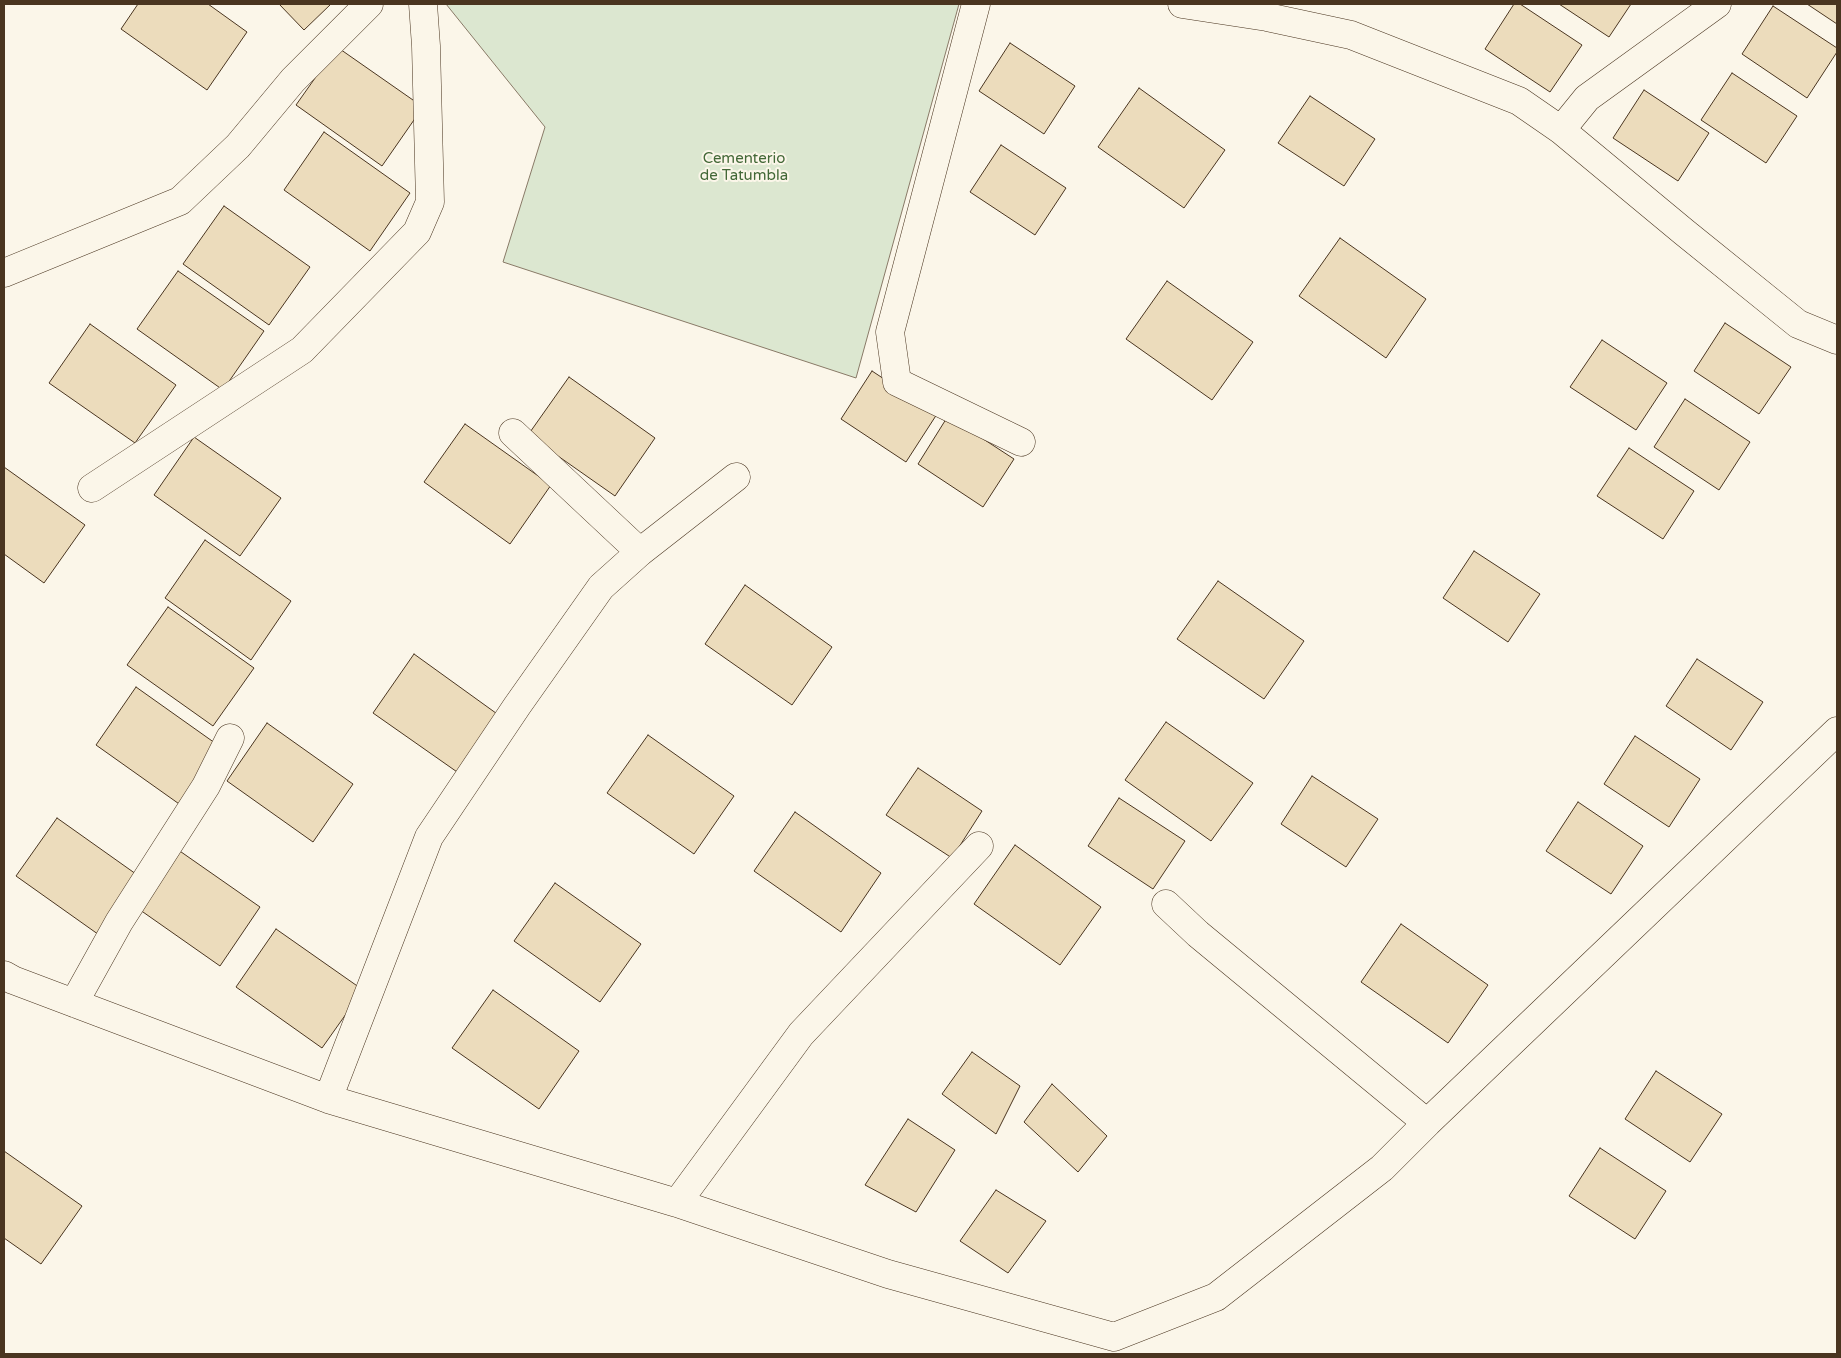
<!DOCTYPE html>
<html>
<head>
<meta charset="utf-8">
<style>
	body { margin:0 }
	#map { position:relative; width:1841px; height:1358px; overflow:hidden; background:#fbf6e9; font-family:"Varela Round",sans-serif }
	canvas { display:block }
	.frame { position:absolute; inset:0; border:5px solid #4a3520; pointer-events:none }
</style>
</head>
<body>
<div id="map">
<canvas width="1841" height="1358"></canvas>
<div class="frame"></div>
</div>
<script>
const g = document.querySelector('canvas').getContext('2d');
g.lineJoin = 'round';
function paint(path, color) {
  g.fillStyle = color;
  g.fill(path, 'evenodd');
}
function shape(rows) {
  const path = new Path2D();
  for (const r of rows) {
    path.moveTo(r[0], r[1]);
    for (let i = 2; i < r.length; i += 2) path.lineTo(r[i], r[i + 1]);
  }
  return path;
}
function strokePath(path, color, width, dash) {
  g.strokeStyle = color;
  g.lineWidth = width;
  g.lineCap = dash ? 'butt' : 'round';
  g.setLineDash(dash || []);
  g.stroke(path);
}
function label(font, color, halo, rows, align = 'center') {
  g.font = font + ' "Varela Round",sans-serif';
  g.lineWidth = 4;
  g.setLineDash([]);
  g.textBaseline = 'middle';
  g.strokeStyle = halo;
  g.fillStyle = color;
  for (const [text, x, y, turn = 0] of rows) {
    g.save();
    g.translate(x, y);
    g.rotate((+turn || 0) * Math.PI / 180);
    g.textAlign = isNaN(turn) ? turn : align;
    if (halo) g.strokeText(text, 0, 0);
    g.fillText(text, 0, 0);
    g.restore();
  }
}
const green = shape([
	[446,4,959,4,856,378,503,262,545,127,446,4]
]);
paint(green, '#dce7d0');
strokePath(green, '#887966', 1);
const building = shape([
	[138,4,208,4,247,32,207,90,121,29,138,4],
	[279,4,331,4,304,30,279,4],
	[1514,4,1520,4,1582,45,1550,92,1485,49,1514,4],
	[1559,4,1631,4,1609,37,1559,4],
	[1807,4,1837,4,1837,24,1807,4],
	[1773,6,1837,48,1837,52,1807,98,1742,54,1773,6],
	[1010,43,1075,86,1044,134,979,91,1010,43],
	[337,47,423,107,382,166,296,105,337,47],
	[1732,73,1797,116,1766,163,1701,120,1732,73],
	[1139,88,1225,150,1184,208,1098,147,1139,88],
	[1644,90,1709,133,1678,181,1613,138,1644,90],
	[1310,96,1375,139,1344,186,1278,143,1310,96],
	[324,132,410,193,370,251,284,190,324,132],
	[1001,145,1066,188,1035,235,970,192,1001,145],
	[224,206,310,267,269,325,183,264,224,206],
	[1340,238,1426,299,1386,358,1299,296,1340,238],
	[178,271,264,331,223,390,137,329,178,271],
	[1167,281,1253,342,1212,400,1126,339,1167,281],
	[1725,323,1791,367,1759,414,1694,371,1725,323],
	[90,324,176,385,135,443,49,383,90,324],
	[1602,340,1667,383,1636,430,1570,387,1602,340],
	[872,371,937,414,906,462,841,419,872,371],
	[569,377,655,438,615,496,528,435,569,377],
	[1685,399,1750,442,1719,490,1654,447,1685,399],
	[948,416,1014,459,983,507,918,464,948,416],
	[465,424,551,485,510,544,424,482,465,424],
	[194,437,281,498,240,556,154,495,194,437],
	[1629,448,1694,491,1663,539,1597,496,1629,448],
	[4,467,85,525,44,583,4,554,4,467],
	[205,540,291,601,251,660,165,598,205,540],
	[1474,551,1540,594,1508,642,1443,598,1474,551],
	[1218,581,1304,641,1264,699,1177,639,1218,581],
	[745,585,832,647,792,705,705,644,745,585],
	[168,607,254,668,213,726,127,665,168,607],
	[414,654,500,716,460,774,373,713,414,654],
	[1697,659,1763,702,1731,750,1666,706,1697,659],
	[136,687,222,748,182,806,96,745,136,687],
	[1166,722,1253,783,1211,841,1125,780,1166,722],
	[267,723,353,784,313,842,227,781,267,723],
	[648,735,734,796,694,854,607,793,648,735],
	[1635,736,1700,779,1669,827,1604,784,1635,736],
	[918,768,982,811,952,858,886,815,918,768],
	[1312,776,1378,819,1346,867,1281,824,1312,776],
	[1119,798,1185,841,1153,889,1088,846,1119,798],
	[1578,802,1643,846,1611,894,1546,851,1578,802],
	[795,812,881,873,841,932,754,871,795,812],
	[57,818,143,879,102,937,16,876,57,818],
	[1015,845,1101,907,1060,965,974,904,1015,845],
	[174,847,260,907,220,966,133,905,174,847],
	[555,883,641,944,600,1002,514,941,555,883],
	[1401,924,1488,985,1448,1043,1361,982,1401,924],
	[276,929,363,990,322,1048,236,987,276,929],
	[493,990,579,1051,539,1109,452,1048,493,990],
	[972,1052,1020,1086,996,1134,942,1094,972,1052],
	[1656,1071,1722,1114,1690,1162,1625,1119,1656,1071],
	[1052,1084,1107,1136,1078,1172,1024,1122,1052,1084],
	[908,1119,955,1150,916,1212,865,1185,908,1119],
	[1600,1148,1666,1191,1635,1239,1569,1196,1600,1148],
	[4,1151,82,1206,41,1264,4,1238,4,1151],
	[996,1190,1046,1221,1008,1273,960,1241,996,1190]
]);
paint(building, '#ecdcbc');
strokePath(building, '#4a3520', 1);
const minor = shape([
	[976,4,890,332,897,382,1021,442],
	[1182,4,1267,17,1351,35,1519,101,1561,130,1684,232,1798,324,1837,340],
	[1561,130,1587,98,1717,4],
	[4,273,180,201,238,146,293,80,369,4],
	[513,433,640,552],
	[92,488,302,350,417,232,430,202,426,46,423,4],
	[1166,904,1198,934,1427,1123],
	[4,975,13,980,328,1099,677,1203,888,1274,1114,1337,1216,1297,1382,1168,1427,1123,1837,731],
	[74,1003,119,922,206,786,230,738],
	[328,1099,429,837,517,706,601,587,640,552,736,477],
	[677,1203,801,1034,979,846]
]);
strokePath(minor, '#4a3520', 29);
strokePath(minor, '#fbf6e9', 28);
label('15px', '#436837', '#fbf6e9', [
	["Cementerio",744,159],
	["de Tatumbla",744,176]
]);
</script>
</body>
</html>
